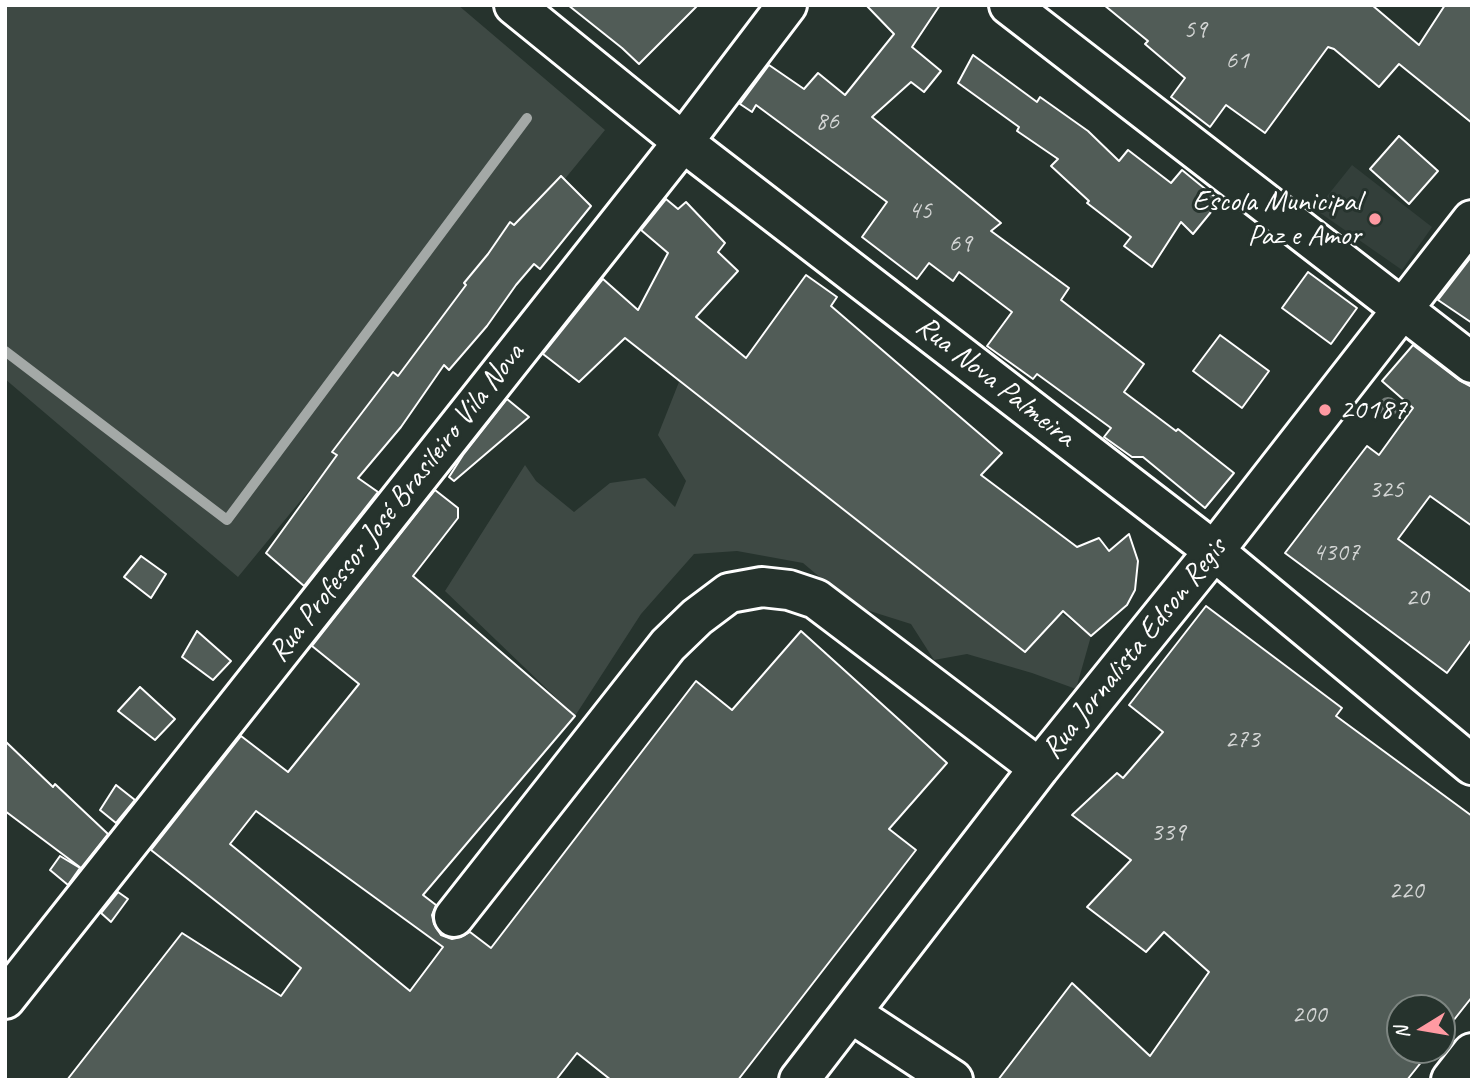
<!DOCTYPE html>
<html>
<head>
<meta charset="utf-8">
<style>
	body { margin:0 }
	#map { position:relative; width:1477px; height:1085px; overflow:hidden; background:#26332d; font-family:Caveat,sans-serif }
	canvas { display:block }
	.frame { position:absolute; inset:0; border:7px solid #fff; pointer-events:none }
	.north { position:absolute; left:1386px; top:994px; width:70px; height:70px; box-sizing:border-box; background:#26332d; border:2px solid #7d8581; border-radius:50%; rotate:259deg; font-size:19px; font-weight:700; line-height:28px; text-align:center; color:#fff }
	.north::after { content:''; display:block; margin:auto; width:24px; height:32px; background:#ff9aa2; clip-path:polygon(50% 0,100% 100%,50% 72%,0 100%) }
</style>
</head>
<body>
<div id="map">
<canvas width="1477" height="1085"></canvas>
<div class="frame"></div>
<div class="north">N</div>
</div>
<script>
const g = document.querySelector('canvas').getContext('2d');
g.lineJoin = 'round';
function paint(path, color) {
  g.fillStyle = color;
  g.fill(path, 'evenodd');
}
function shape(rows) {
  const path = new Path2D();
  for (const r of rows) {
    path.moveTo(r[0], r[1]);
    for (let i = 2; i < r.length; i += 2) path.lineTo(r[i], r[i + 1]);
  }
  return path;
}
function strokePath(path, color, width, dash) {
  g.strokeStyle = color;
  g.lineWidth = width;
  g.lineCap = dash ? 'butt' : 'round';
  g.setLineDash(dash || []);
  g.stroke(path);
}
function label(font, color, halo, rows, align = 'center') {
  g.font = font + ' Caveat,sans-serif';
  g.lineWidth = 6;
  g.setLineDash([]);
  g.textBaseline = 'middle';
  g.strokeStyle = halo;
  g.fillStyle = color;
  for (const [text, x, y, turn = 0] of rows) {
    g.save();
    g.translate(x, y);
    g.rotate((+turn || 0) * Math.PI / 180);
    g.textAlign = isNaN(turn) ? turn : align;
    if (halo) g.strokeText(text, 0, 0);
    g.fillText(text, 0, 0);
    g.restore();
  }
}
paint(shape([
	[1352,165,1432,227,1402,270,1316,210]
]), '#333f3a');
paint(shape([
	[5,5,458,5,605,130,238,577,5,379],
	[679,382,1025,652,1061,613,1091,636,1076,689,1032,673,967,654,934,660,911,624,854,606,803,563,737,551,694,554,641,614,575,716,445,591,525,465,536,481,574,512,610,483,645,478,675,507,686,481,658,435]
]), '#3e4944');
strokePath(shape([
	[5,351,227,520,527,118]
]), '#a4a9a7', 10);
const building = shape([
	[568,5,698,5,639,64,622,48,568,5],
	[866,5,940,5,912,47,941,71,924,92,911,82,872,117,1001,223,991,231,1069,288,1061,300,1144,364,1124,392,1176,431,1178,429,1234,473,1205,508,1143,457,1132,457,1104,437,1111,428,1037,374,1033,379,987,346,1012,312,959,272,953,281,929,263,917,279,862,237,887,202,756,105,752,112,740,104,769,65,804,89,818,73,845,95,894,34,866,5],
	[1104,5,1372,5,1419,45,1445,5,1472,5,1472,123,1399,64,1379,87,1334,49,1328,47,1265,133,1226,105,1210,127,1171,97,1185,78,1145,44,1148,41,1104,5],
	[973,55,1037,102,1040,97,1088,131,1119,161,1128,150,1171,183,1182,170,1220,201,1193,234,1181,222,1152,267,1124,246,1131,237,1087,203,1089,201,1051,166,1058,159,1017,131,1019,127,958,83,973,55],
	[1399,136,1438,171,1409,204,1370,169,1399,136],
	[561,176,591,206,540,269,534,264,516,285,487,326,449,370,444,365,401,427,358,478,378,492,304,586,266,553,337,455,332,452,393,372,398,376,466,285,464,283,488,254,510,222,514,225,561,176],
	[666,199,678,209,686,202,725,243,718,252,738,271,696,317,746,358,806,275,837,297,831,306,1002,453,981,475,1077,547,1099,538,1109,551,1129,534,1138,561,1135,590,1127,605,1091,636,1063,611,1025,652,625,338,579,382,543,354,603,279,638,310,668,253,641,230,666,199],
	[1472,256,1472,323,1438,300,1472,256],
	[1308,272,1357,308,1331,344,1282,308,1308,272],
	[1220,335,1269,371,1242,408,1193,371,1220,335],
	[1413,345,1459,380,1472,387,1472,526,1430,496,1398,539,1472,593,1472,639,1447,673,1285,553,1367,446,1379,455,1413,408,1382,381,1413,345],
	[507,399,529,417,454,481,449,477,463,455,507,399],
	[435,490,458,508,458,518,413,576,575,716,423,895,436,905,432,915,434,924,441,935,452,939,461,937,470,932,491,948,696,681,732,710,801,631,947,763,889,829,916,850,738,1080,611,1080,577,1053,556,1080,67,1080,182,933,281,996,301,968,151,850,241,736,288,772,359,684,312,646,435,490],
	[256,811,443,947,410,991,230,844,256,811],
	[141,556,166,574,151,598,124,577,141,556],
	[1206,606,1342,708,1336,716,1472,816,1472,997,1442,1035,1442,1008,1400,1008,1400,1050,1431,1050,1407,1080,998,1080,1072,983,1150,1056,1209,972,1164,932,1146,952,1087,907,1131,860,1072,815,1117,773,1123,778,1163,732,1129,705,1206,606],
	[197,631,231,661,213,680,182,657,197,631],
	[140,687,175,719,155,740,118,711,140,687],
	[5,741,53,787,55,784,108,834,81,868,5,811,5,741],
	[116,785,135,800,116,823,100,810,116,785],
	[60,856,80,868,68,885,50,870,60,856],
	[118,892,128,899,111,922,101,913,118,892]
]);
paint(building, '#515c57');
strokePath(building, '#fff', 2);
const minor = shape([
	[514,5,683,142,1214,551,1472,765],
	[1009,5,1472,363],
	[454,917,668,645,697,617,729,593,762,587,789,590,816,599,1039,768],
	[5,999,683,142,787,5],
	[851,1013,953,1080],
	[799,1080,1039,768,1214,551,1472,220],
	[1451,1080,1472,1053]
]);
strokePath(minor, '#fff', 44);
strokePath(minor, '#26332d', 38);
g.fillStyle = '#78807d';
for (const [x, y] of [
	[1388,407]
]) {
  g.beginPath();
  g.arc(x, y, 10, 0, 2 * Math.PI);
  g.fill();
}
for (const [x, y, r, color] of [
	[1375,219,7,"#ff9aa2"],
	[1325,410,7,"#ff9aa2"]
]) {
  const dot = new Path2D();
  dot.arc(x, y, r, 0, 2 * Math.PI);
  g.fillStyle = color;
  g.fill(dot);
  strokePath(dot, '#26332d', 2.5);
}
label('26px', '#d4d6d5', null, [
	["59",1195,30],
	["61",1237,61],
	["86",827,122],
	["45",920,211],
	["69",960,244],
	["325",1386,490],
	["4307",1336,553],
	["20",1417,598],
	["273",1242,740],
	["339",1168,833],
	["220",1406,891],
	["200",1309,1015]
]);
label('30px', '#fff', '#26332d', [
	["Escola Municipal",1361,202],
	["Paz e Amor",1361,236],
	["20187",1339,410,"left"]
], 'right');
label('30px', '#fff', '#26332d', [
	["Rua Nova Palmeira",995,382,38],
	["Rua Professor José Brasileiro Vila Nova",397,503,-52],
	["Rua Jornalista Edson Regis",1135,649,-51]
]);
</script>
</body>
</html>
